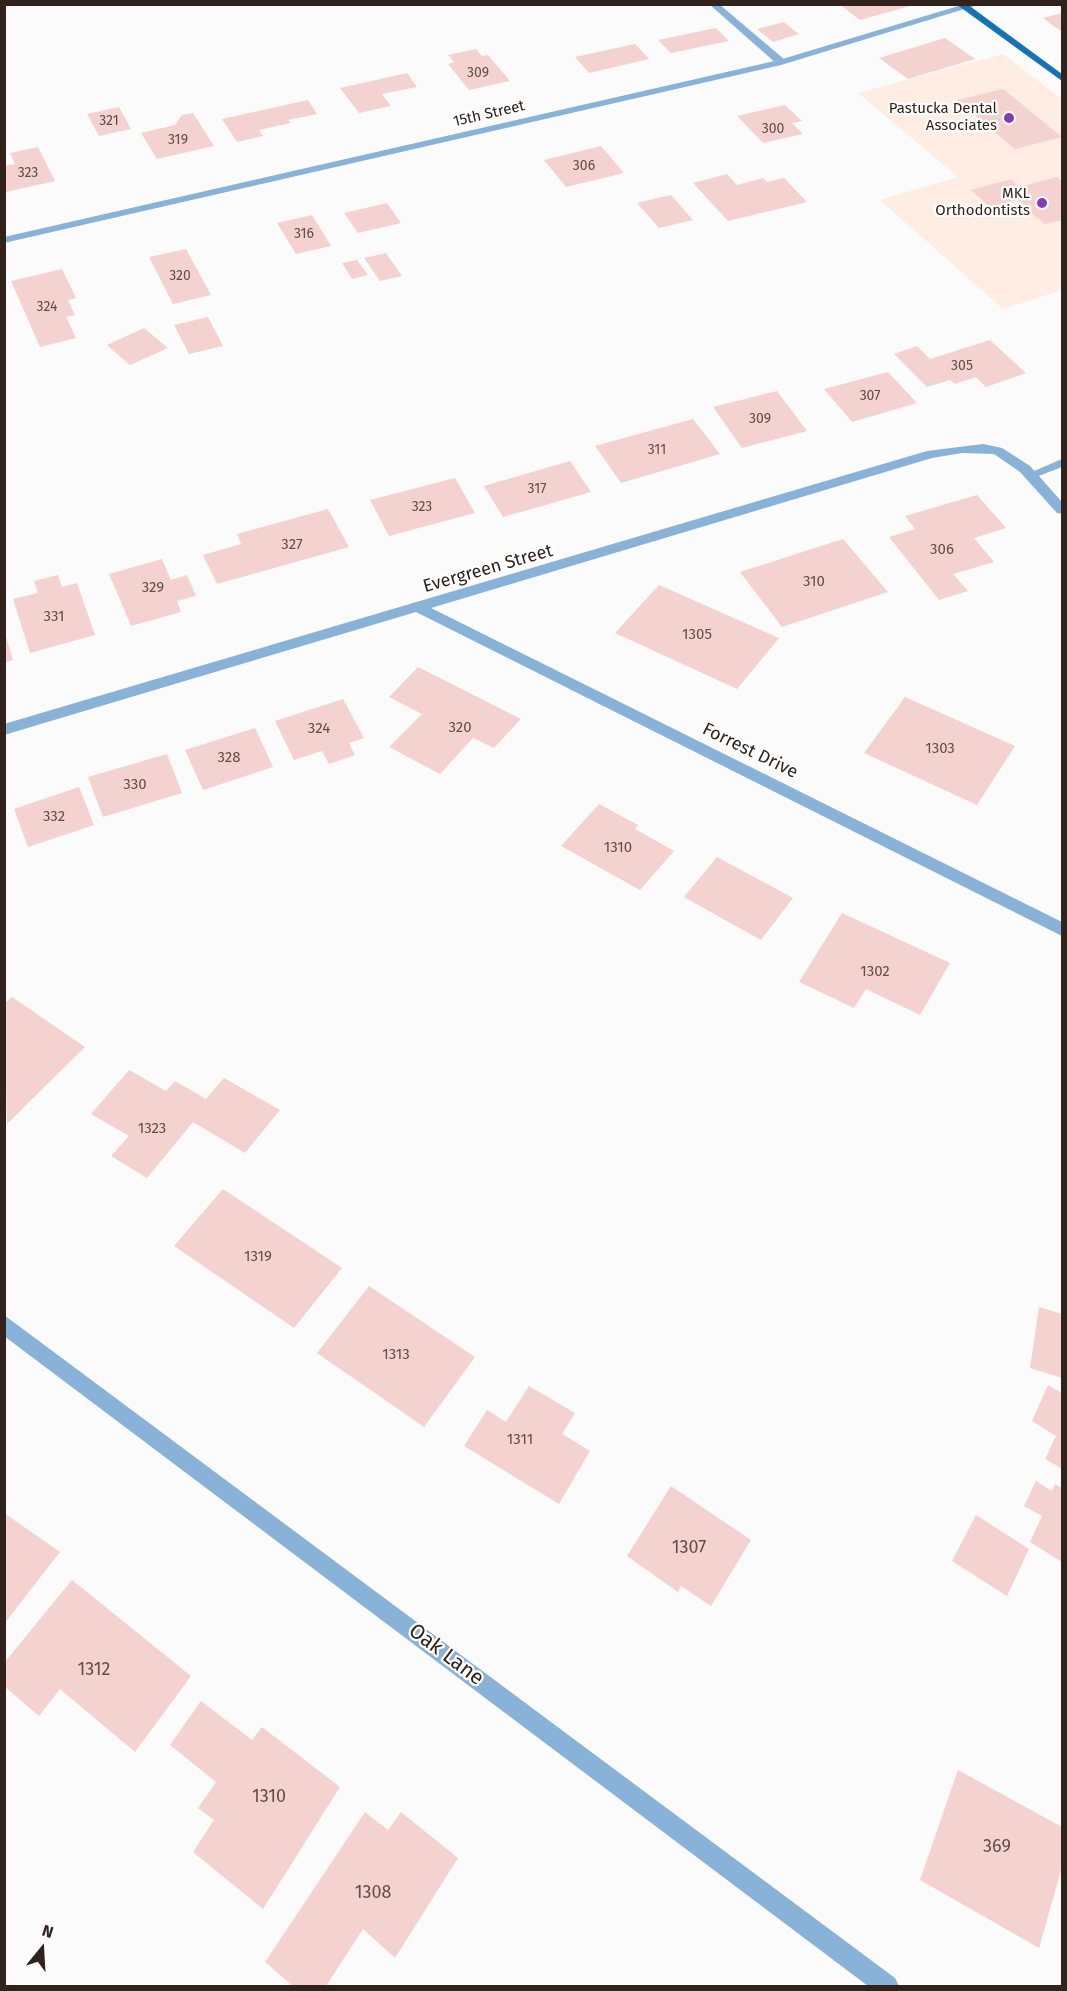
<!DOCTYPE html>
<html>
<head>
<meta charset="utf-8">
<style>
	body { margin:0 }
	#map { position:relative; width:1067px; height:1991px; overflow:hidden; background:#fbfbfb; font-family:"Fira Sans",sans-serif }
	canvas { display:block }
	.frame { position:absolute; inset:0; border:6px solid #31231c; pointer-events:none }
	.north { position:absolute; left:12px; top:1919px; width:60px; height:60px; -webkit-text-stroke:4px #fff; paint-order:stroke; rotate:18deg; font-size:16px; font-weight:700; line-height:24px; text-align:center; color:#31231c }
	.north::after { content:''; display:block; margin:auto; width:21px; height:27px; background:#31231c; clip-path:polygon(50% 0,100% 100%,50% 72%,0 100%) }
</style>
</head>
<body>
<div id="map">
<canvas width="1067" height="1991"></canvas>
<div class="frame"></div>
<div class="north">N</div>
</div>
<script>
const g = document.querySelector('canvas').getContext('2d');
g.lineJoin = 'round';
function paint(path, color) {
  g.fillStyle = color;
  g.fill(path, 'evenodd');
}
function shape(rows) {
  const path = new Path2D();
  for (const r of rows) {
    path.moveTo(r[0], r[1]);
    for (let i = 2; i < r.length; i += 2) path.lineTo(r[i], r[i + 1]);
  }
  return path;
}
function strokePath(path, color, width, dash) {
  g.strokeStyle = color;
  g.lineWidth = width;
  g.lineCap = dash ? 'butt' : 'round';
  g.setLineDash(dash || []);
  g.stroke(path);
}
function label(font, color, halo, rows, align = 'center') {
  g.font = font + ' "Fira Sans",sans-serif';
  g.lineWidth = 4.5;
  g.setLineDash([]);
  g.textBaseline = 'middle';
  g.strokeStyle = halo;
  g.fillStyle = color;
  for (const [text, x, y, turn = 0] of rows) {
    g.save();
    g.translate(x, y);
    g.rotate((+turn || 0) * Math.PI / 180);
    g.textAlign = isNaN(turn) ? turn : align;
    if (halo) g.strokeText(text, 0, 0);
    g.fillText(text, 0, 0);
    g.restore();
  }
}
paint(shape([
	[1003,54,1062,99,1062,290,1003,309,880,200,958,177,858,93]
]), '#ffece3');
paint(shape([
	[839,4,907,4,910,6,860,20],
	[1062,13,1062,32,1043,18],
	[784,22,799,34,773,42,757,29],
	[716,28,729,41,671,53,658,40],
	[945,38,975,59,908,79,879,58],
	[635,44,649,59,589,73,575,57],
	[476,49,482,56,488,55,510,81,469,90,448,64,454,62,448,55],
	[407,73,417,87,382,94,391,106,359,113,340,88],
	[1003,89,1062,137,1015,149,957,100],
	[308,100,317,114,288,120,291,123,259,130,263,136,237,142,222,119],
	[785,105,802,121,792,123,803,134,763,143,737,116],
	[119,107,131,129,99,136,87,114],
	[193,113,214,146,157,159,141,133,175,125,182,115],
	[601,146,624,173,566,187,544,160],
	[38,147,55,181,6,192,4,166,15,164,10,153],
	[727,174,737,185,763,178,767,182,784,178,807,202,728,221,693,183],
	[1057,177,1062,182,1062,220,1045,224,1017,200,990,207,971,190,1011,179,1019,187],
	[671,195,693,220,659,228,637,203],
	[387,203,401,223,358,233,344,213],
	[312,215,331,246,296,254,277,223],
	[186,249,211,295,173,304,149,257],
	[386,253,402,276,380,281,364,258],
	[357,260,368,275,352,279,342,263],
	[62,269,76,298,68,300,75,315,66,317,76,338,40,347,11,281],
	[208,317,223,346,189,354,174,325],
	[144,328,168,348,130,365,107,345],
	[990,340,1026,373,986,387,976,377,955,384,950,380,927,387,894,354,917,346,930,359],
	[888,372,917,403,852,422,824,389],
	[777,391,807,431,742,448,713,407],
	[693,419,720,454,621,483,595,446],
	[570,461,591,492,503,517,484,486],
	[455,478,475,513,389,536,370,500],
	[977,495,1006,528,974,538,994,562,953,574,968,591,939,600,889,537,915,529,905,516],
	[328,509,349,547,217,584,203,555,241,544,237,534],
	[843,539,888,592,782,627,740,572],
	[162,559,171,580,187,575,196,596,177,601,181,612,131,626,109,574],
	[58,575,62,587,77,583,95,635,30,653,13,599,38,593,34,581],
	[659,585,779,638,737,689,615,633],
	[4,630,13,660,4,663],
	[418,667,521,719,494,748,473,738,440,774,389,747,422,714,389,697],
	[905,697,1015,746,977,805,864,753],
	[343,699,364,738,349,743,355,755,329,764,322,751,294,760,275,721],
	[255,728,273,767,203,790,185,750],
	[167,754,182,793,103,817,88,777],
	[79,787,94,825,28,847,14,809],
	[599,804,638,825,635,829,674,851,640,890,561,846],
	[717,857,793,898,761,940,684,897],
	[842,913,950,963,920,1015,866,989,854,1008,799,982],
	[12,997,85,1047,7,1124,4,1004],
	[129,1070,166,1091,175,1081,206,1099,224,1078,280,1110,245,1153,193,1122,147,1178,111,1156,129,1136,91,1114],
	[223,1189,342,1268,294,1328,174,1246],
	[369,1286,475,1357,424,1427,317,1353],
	[1039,1307,1062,1314,1062,1378,1030,1368],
	[1048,1385,1062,1393,1062,1469,1045,1459,1056,1436,1032,1421],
	[529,1386,575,1413,562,1434,590,1451,559,1504,464,1446,487,1410,506,1422],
	[1036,1481,1052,1491,1055,1484,1062,1488,1062,1562,1030,1542,1042,1516,1024,1506],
	[671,1486,751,1540,711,1606,681,1586,678,1592,627,1556],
	[4,1513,60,1552,4,1624],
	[976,1515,1029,1549,1007,1596,952,1561],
	[72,1580,191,1676,135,1752,60,1689,39,1716,4,1686,4,1663],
	[201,1701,252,1740,262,1727,340,1787,263,1909,193,1852,214,1820,198,1808,216,1782,170,1745],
	[958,1770,1062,1827,1062,1867,1039,1948,920,1880],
	[365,1812,388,1830,401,1812,458,1858,395,1958,363,1929,326,1986,293,1986,265,1962]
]), '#f4d2cf');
paint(shape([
	[709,4,719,4,785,60,785,64,777,64,709,4],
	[1062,459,1062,467,1031,479,1025,475,1062,459]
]), '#89b2d8');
paint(shape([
	[965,4,981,4,781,65,4,243,4,237,779,60,965,4],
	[983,444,1002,448,1030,466,1062,502,1062,514,1057,513,1020,472,994,454,962,453,932,458,431,608,1062,922,1062,936,416,612,4,735,4,724,927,451,983,444],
	[4,1315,895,1978,899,1986,868,1986,4,1336,4,1315]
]), '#89b2d8');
paint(shape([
	[956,4,967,4,1062,74,1062,81,956,4]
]), '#1472b5');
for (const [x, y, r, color] of [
	[1009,118,6,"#813db1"],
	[1042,203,6,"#813db1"]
]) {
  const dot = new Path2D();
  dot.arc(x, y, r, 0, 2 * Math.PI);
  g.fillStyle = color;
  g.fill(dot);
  strokePath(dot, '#fff', 2);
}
label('14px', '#624f49', null, [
	["309",478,73],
	["321",109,121],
	["300",773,129],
	["319",178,140],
	["306",584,166],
	["323",28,173],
	["316",304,234],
	["320",180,276],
	["324",47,307],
	["305",962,366],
	["307",870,396],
	["309",760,419],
	["311",657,450],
	["317",537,489],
	["323",422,507]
]);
label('15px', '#31231c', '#fff', [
	["Pastucka Dental",997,109],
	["Associates",997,126],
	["MKL",1030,194],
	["Orthodontists",1030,211]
], 'right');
label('15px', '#31231c', '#fff', [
	["15th Street",489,114,-13]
]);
label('15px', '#624f49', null, [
	["327",292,545],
	["306",942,550],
	["310",814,582],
	["329",153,588],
	["331",54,617],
	["1305",697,635],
	["320",460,728],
	["324",319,729],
	["1303",940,749],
	["328",229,758],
	["330",135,785],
	["332",54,817],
	["1310",618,848],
	["1302",875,972],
	["1323",152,1129],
	["1319",258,1257],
	["1313",396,1355],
	["1311",520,1440]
]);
label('18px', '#31231c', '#fff', [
	["Evergreen Street",488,569,-16],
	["Forrest Drive",750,751,26]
]);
label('18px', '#624f49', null, [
	["1307",689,1548],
	["1312",94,1670],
	["1310",269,1797],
	["369",997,1847],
	["1308",373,1893]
]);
label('21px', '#31231c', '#fff', [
	["Oak Lane",446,1655,37]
]);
</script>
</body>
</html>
